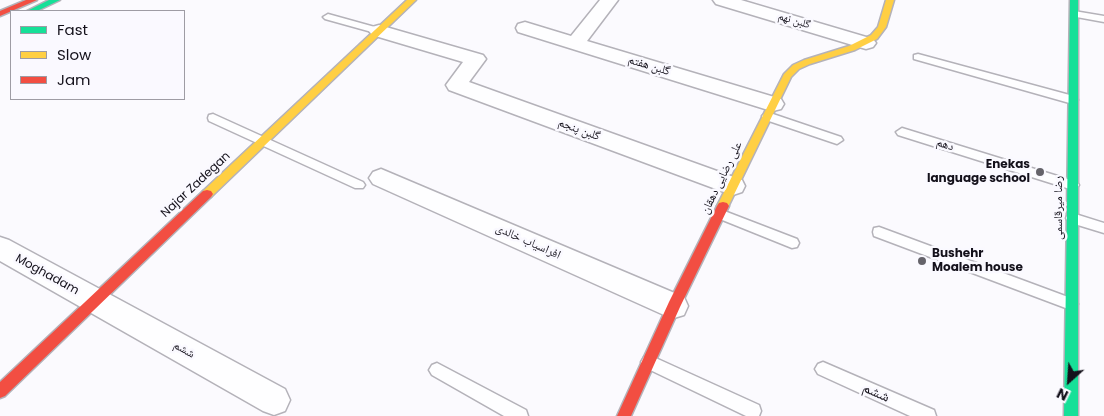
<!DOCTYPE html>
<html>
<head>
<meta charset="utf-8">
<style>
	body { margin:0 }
	#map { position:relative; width:1104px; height:416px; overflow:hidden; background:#fbfafe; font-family:Poppins,sans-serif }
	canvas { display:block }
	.legend { position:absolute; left:10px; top:10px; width:175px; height:90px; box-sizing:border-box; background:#faf9ff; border:1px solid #9e9ca4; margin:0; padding:6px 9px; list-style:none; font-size:15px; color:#14111b }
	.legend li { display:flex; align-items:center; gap:10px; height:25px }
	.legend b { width:25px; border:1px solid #9e9ca4 }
	.north { position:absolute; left:1044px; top:356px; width:50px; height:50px; -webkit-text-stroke:4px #faf9ff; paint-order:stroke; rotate:206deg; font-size:14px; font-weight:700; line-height:20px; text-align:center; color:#14111b }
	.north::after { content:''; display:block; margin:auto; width:18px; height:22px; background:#14111b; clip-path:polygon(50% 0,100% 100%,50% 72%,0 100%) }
</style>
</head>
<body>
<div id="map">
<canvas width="1104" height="416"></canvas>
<ul class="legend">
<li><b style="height:6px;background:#16e098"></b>Fast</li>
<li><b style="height:6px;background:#ffcf43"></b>Slow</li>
<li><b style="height:6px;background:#f24e42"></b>Jam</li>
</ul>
<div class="north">N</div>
</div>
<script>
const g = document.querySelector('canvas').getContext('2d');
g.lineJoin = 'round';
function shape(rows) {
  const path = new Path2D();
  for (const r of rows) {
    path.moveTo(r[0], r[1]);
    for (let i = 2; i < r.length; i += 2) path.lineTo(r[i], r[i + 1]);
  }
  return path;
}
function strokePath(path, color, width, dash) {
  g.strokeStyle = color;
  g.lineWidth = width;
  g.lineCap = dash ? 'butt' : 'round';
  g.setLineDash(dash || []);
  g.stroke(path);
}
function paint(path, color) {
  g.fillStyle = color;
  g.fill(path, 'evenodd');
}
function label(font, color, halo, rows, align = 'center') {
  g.font = font + ' Poppins,"Noto Naskh Arabic",sans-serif';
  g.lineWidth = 5;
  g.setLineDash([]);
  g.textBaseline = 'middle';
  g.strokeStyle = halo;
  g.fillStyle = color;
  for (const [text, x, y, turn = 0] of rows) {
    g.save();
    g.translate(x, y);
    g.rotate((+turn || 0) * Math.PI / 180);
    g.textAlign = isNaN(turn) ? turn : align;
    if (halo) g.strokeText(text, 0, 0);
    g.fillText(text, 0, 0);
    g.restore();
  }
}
const lane = shape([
	[1074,11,1104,16,1104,22,1071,16,1071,12,1074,11],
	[328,14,382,29,384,31,379,34,325,19,323,17,328,14],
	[918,54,1077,97,1078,100,1073,104,914,59,914,55,918,54],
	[767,112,841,137,843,140,837,144,763,119,762,116,767,112],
	[213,114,363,182,365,185,363,188,355,188,209,121,208,118,209,115,213,114],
	[902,128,1077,182,1079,185,1077,188,1073,190,898,135,896,132,902,128],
	[719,209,797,239,799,243,797,247,792,248,715,217,713,214,715,211,719,209],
	[1072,213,1104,223,1104,233,1068,222,1066,218,1068,214,1072,213],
	[879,227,1076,300,1078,304,1076,308,1071,310,874,236,873,232,874,228,879,227],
	[649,355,759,405,761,411,759,416,746,416,644,367,641,362,644,357,649,355],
	[823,362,934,410,936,416,910,416,818,374,815,369,818,364,823,362],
	[437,363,526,410,528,416,504,416,432,375,429,370,432,365,437,363]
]);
const street = shape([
	[600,0,618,0,587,41,781,99,784,104,781,109,773,111,765,109,518,32,516,28,518,24,525,22,571,36,600,0],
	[713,0,741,0,873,39,876,43,873,47,866,49,859,47,716,4,713,0],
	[379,25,483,55,486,59,469,82,742,180,745,186,742,192,733,195,724,192,449,90,446,85,463,62,372,35,369,31,372,27,379,25],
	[381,169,684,297,688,306,684,315,674,318,664,315,373,184,369,178,373,172,381,169],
	[0,237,9,240,285,389,290,400,285,411,274,415,263,411,0,261,0,237]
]);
const fast = shape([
	[49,0,60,0,37,11,27,11,49,0],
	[1070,0,1078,0,1078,416,1064,416,1070,0]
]);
const slow = shape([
	[407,0,416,0,211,197,203,197,201,194,203,191,407,0],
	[886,0,894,0,886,27,877,39,855,50,810,64,799,69,791,77,727,209,719,209,717,206,784,74,793,65,804,60,849,46,871,35,878,27,886,0]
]);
const jam = shape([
	[26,0,37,0,0,16,0,11,26,0],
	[207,190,211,191,213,194,211,197,5,396,0,398,0,382,203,191,207,190],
	[723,202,727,203,729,206,680,307,631,416,617,416,669,302,717,206,719,203,723,202]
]);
strokePath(lane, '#b4b2b9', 3);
strokePath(street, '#b4b2b9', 3);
strokePath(fast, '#b4b2b9', 3);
strokePath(slow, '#b4b2b9', 3);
strokePath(jam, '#b4b2b9', 3);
paint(lane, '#fefeff');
paint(street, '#fefeff');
paint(fast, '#16e098');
paint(slow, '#ffcf43');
paint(jam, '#f24e42');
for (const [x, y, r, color] of [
	[1040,172,5,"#65636a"],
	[922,261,5,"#65636a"]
]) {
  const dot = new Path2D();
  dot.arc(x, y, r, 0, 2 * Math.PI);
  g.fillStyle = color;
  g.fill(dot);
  strokePath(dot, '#faf9ff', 2);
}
label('11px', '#14111b', '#faf9ff', [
	["گلبن نهم",794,21,16]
]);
label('12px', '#14111b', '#faf9ff', [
	["گلبن هفتم",649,66,17],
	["گلبن پنجم",579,130,20],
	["دهم",945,145,17],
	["علی رضایی دهقان",722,178,-64],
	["Najar Zadegan",196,185,-43],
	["رضا میرقاسمی",1059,208,-90],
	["افراسیاب خالدی",528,242,24],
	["Moghadam",47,275,29],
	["ششم",184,350,29]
]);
label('bold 12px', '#14111b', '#faf9ff', [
	["Enekas",1030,165],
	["language school",1030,179],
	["Bushehr",932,254,"left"],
	["Moalem house",932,268,"left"]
], 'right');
label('15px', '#14111b', '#faf9ff', [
	["ششم",876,393,24]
]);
</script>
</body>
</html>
